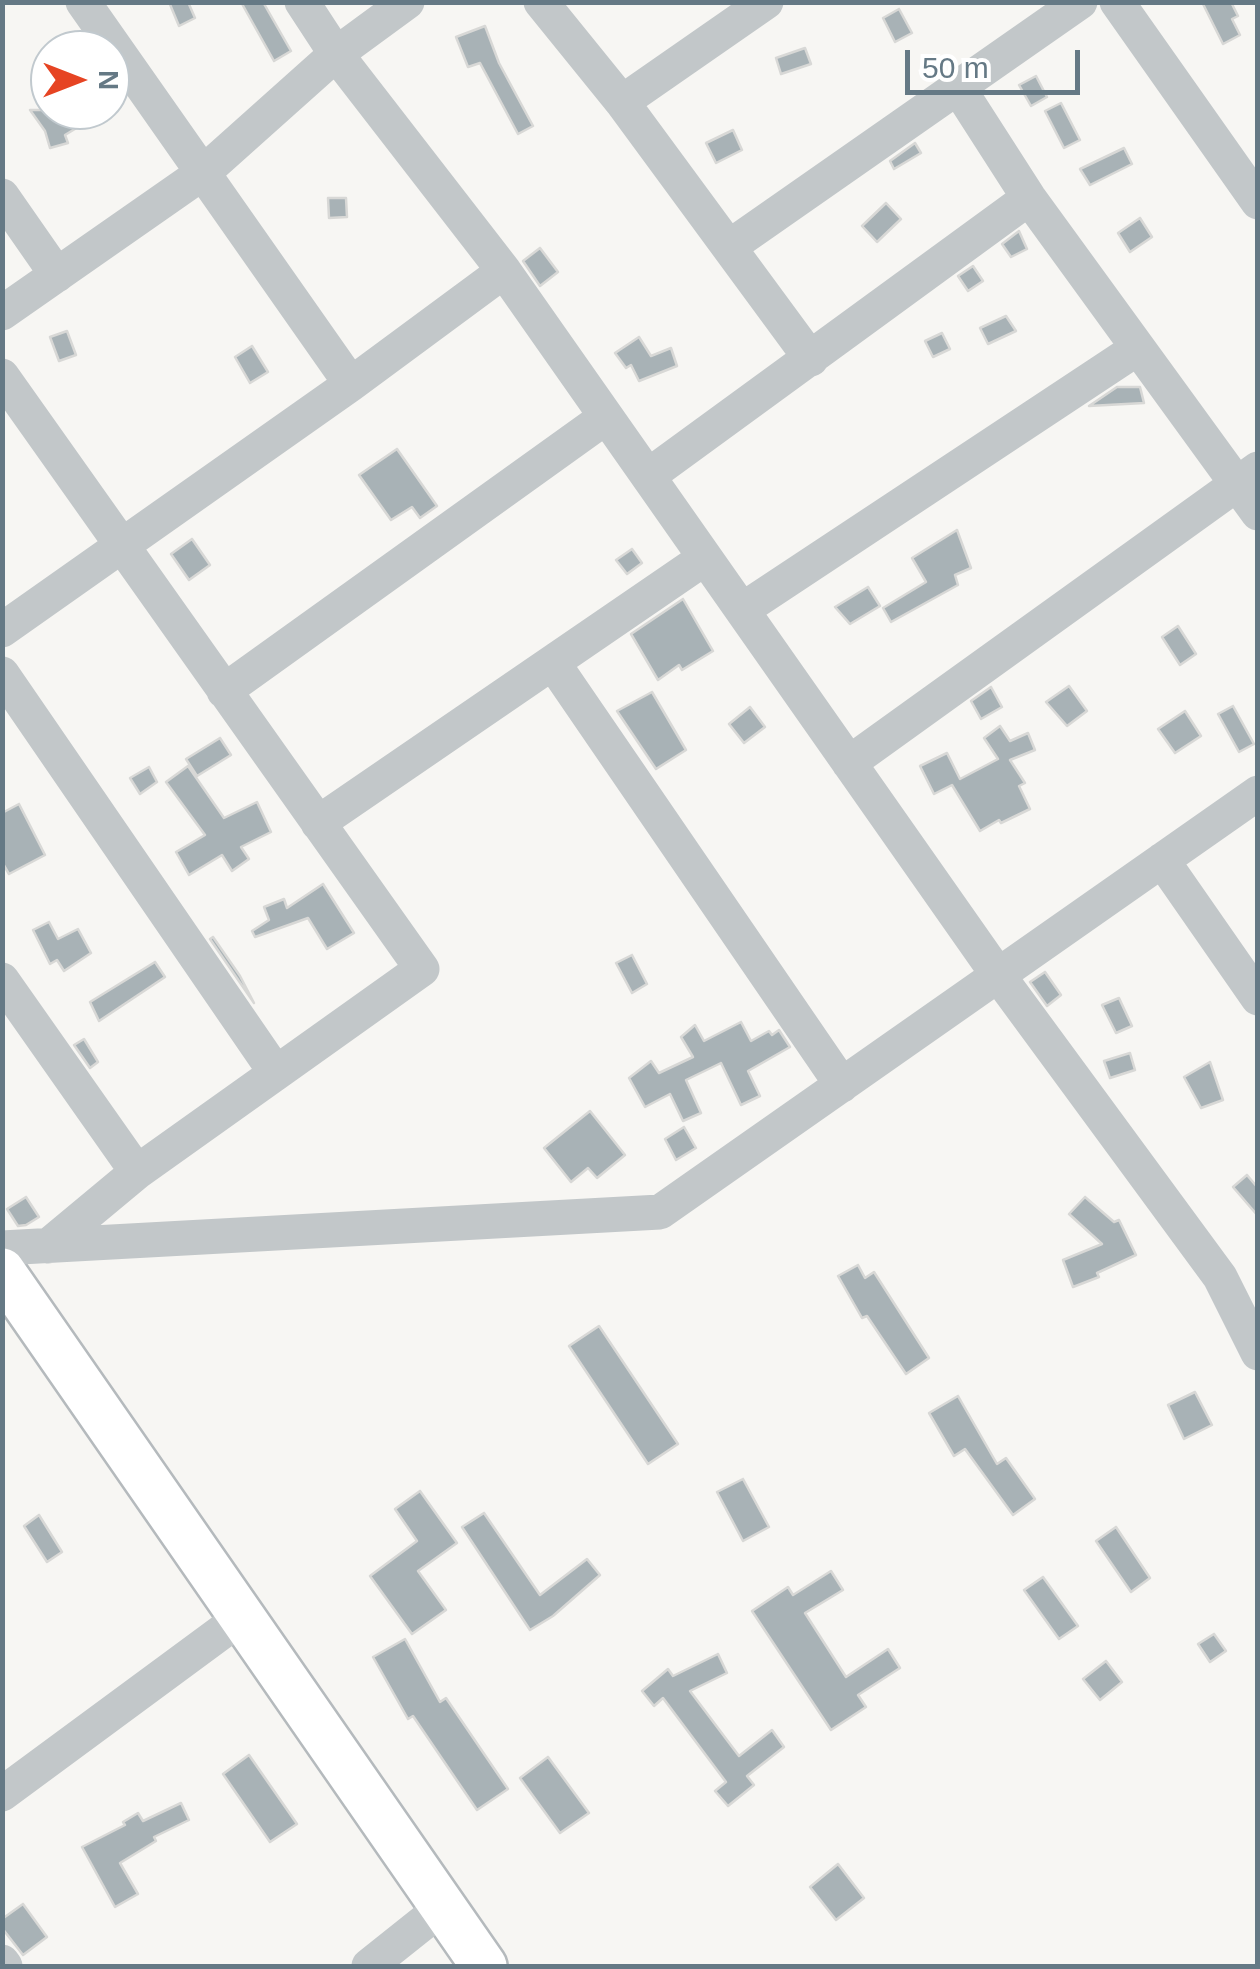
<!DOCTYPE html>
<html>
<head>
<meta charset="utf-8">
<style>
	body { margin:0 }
	#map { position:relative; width:1260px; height:1969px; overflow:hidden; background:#f7f6f3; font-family:Arial,sans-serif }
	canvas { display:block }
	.frame { position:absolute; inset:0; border:5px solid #657985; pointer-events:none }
	.north { position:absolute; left:30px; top:30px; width:100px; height:100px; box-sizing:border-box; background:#fff; border:2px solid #c1c9ce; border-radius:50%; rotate:90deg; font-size:28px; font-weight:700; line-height:40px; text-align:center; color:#657985 }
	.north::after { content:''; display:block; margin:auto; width:35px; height:45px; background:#e64423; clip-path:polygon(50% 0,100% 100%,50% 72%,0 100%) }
	.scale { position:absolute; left:905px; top:50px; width:175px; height:45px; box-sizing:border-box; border:5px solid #657985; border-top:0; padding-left:12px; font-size:30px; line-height:35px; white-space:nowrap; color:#657985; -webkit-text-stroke:8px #fff; paint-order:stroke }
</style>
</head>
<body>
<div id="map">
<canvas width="1260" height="1969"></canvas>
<div class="frame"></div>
<div class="north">N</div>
<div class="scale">50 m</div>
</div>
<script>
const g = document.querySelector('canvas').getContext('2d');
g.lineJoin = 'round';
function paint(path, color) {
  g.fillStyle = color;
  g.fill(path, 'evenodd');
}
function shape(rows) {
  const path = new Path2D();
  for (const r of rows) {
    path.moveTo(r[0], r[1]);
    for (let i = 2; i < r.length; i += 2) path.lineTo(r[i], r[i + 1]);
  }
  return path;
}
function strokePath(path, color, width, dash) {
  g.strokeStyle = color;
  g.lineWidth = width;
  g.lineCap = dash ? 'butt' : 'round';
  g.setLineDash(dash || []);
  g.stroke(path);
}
const building = shape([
	[169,2,188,2,195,18,179,26,169,2],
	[241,2,263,2,291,51,274,61,241,2],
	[1202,2,1231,2,1238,16,1232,19,1240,35,1223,44,1202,2],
	[899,9,912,33,895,42,883,18,899,9],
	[485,26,499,63,533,126,518,134,480,63,468,67,456,37,485,26],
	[805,48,811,64,781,74,776,58,805,48],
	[1036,76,1047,97,1031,106,1019,85,1036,76],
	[1061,103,1080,140,1064,148,1045,111,1061,103],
	[30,110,106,110,65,135,68,143,50,148,45,131,30,110],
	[733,130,742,150,716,163,706,143,733,130],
	[915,143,921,153,894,169,890,161,915,143],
	[1124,148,1132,164,1090,185,1080,169,1124,148],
	[328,198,346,198,347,217,329,218,328,198],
	[886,203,901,219,877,242,862,226,886,203],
	[1140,218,1152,237,1130,252,1118,233,1140,218],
	[1019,231,1027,249,1011,257,1002,244,1019,231],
	[540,248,558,272,540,286,523,261,540,248],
	[973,266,983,281,968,291,958,276,973,266],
	[1006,316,1016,331,988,344,980,328,1006,316],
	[67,331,76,355,59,361,50,337,67,331],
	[942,333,950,349,933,357,925,341,942,333],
	[639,337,651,356,671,348,677,366,639,381,631,365,626,368,615,353,639,337],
	[252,346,268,372,250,383,235,357,252,346],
	[1117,387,1140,387,1144,403,1089,406,1117,387],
	[397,449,437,506,420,518,412,507,391,520,359,475,397,449],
	[957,530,971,568,955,575,958,585,891,622,883,608,926,582,912,558,957,530],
	[192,539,210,565,189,580,171,554,192,539],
	[632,549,642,563,627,574,616,560,632,549],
	[868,587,880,606,850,624,835,607,868,587],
	[683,599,713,651,682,670,679,665,658,680,631,634,683,599],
	[1178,626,1196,654,1180,665,1162,637,1178,626],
	[1069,686,1087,711,1067,726,1046,702,1069,686],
	[991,687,1002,707,981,719,971,701,991,687],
	[652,692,686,750,656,769,617,711,652,692],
	[1233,706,1254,744,1239,752,1218,714,1233,706],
	[750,707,765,727,744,743,729,724,750,707],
	[1185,711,1201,736,1175,753,1158,729,1185,711],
	[1000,726,1010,741,1028,733,1035,750,1010,760,1025,783,1019,786,1030,809,1001,823,999,820,980,831,952,785,934,794,920,766,947,753,960,779,998,759,984,738,1000,726],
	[220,738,231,755,197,776,186,759,220,738],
	[188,766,224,818,257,802,271,832,241,847,249,859,232,871,222,855,189,875,176,852,205,835,166,782,188,766],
	[149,767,157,782,140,794,130,778,149,767],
	[19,804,45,855,9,874,2,862,2,813,19,804],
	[323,884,354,933,327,949,308,918,255,937,252,931,269,920,264,907,284,899,287,908,323,884],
	[49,922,58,939,78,929,91,953,64,971,57,960,50,964,33,930,49,922],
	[213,937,240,976,254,1003,210,939,213,937],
	[632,955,647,984,632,993,616,963,632,955],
	[155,962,165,977,99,1021,90,1002,155,962],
	[1045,972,1061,995,1047,1006,1030,982,1045,972],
	[1119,998,1132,1026,1116,1033,1102,1005,1119,998],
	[741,1022,751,1041,769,1031,772,1035,779,1030,790,1047,748,1071,760,1096,741,1105,721,1063,686,1080,701,1113,683,1121,670,1094,645,1107,629,1078,651,1061,659,1073,693,1057,681,1037,695,1025,704,1041,741,1022],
	[84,1039,98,1062,90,1068,74,1045,84,1039],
	[1130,1053,1135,1070,1110,1078,1104,1061,1130,1053],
	[1210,1062,1223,1100,1201,1108,1184,1077,1210,1062],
	[590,1111,625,1155,597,1178,588,1168,571,1182,544,1148,590,1111],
	[684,1127,696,1148,676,1160,665,1139,684,1127],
	[1247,1175,1258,1188,1258,1216,1233,1187,1247,1175],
	[26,1197,39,1217,26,1225,18,1226,7,1209,26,1197],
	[1085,1197,1114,1222,1119,1220,1136,1255,1097,1273,1099,1277,1073,1287,1063,1260,1102,1244,1069,1214,1085,1197],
	[858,1265,865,1278,874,1272,929,1358,906,1374,867,1316,862,1318,838,1276,858,1265],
	[599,1326,678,1444,648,1464,569,1346,599,1326],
	[1195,1392,1212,1425,1184,1439,1168,1405,1195,1392],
	[958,1396,997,1464,1006,1458,1035,1499,1013,1515,965,1449,954,1456,929,1413,958,1396],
	[743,1479,769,1527,743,1541,717,1492,743,1479],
	[420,1491,457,1543,418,1571,446,1610,412,1634,370,1576,417,1541,395,1509,420,1491],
	[484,1513,540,1595,587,1559,600,1575,553,1616,530,1630,462,1527,484,1513],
	[39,1515,62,1552,47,1562,24,1526,39,1515],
	[1116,1527,1150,1578,1131,1592,1096,1541,1116,1527],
	[831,1571,843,1590,805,1613,846,1677,888,1649,900,1668,858,1695,866,1707,831,1730,752,1611,788,1587,793,1595,831,1571],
	[1043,1577,1078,1626,1059,1639,1024,1590,1043,1577],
	[1214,1634,1226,1651,1210,1662,1198,1644,1214,1634],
	[405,1639,440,1702,446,1698,508,1789,477,1810,413,1716,408,1719,373,1657,405,1639],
	[718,1654,727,1673,690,1691,739,1756,772,1730,784,1747,747,1776,754,1785,728,1806,715,1791,726,1782,663,1698,654,1706,642,1691,668,1669,673,1676,718,1654],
	[1106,1661,1122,1682,1100,1700,1083,1679,1106,1661],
	[249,1755,297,1824,270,1842,223,1774,249,1755],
	[548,1757,589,1813,560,1833,520,1778,548,1757],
	[181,1803,189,1820,154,1837,156,1841,120,1863,138,1894,115,1907,82,1847,125,1825,123,1822,138,1813,143,1821,181,1803],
	[838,1864,864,1898,836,1920,810,1887,838,1864],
	[23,1904,47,1937,23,1955,2,1928,2,1919,23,1904]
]);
paint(building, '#a8b2b6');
strokePath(building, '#d8d8d6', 2.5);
const major = shape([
	[2,1271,484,1966]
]);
strokePath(major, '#b5babd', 50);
strokePath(shape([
	[83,2,351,384],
	[302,2,336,54,504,271,998,975,1220,1277,1258,1353],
	[541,2,622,102,811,359],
	[1117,2,1258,202],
	[959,89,1029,198,1258,513],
	[622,102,766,2],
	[2,196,57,275],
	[729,247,1080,2],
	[2,313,204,172,336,54,407,2],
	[2,376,422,969,137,1172,48,1246],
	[648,476,1029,198],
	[742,610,1138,348],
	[2,630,351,384,504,271],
	[553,663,842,1085],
	[2,674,276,1073],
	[224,691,606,417],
	[849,763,1258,469],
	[318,823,705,558],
	[1162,860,1258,998],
	[2,980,137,1172],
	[2,1248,660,1212,1258,793],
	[2,1794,242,1617],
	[2,1962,5,1966],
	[369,1966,443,1907]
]), '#c2c7c9', 35);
strokePath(major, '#fff', 45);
</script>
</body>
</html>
